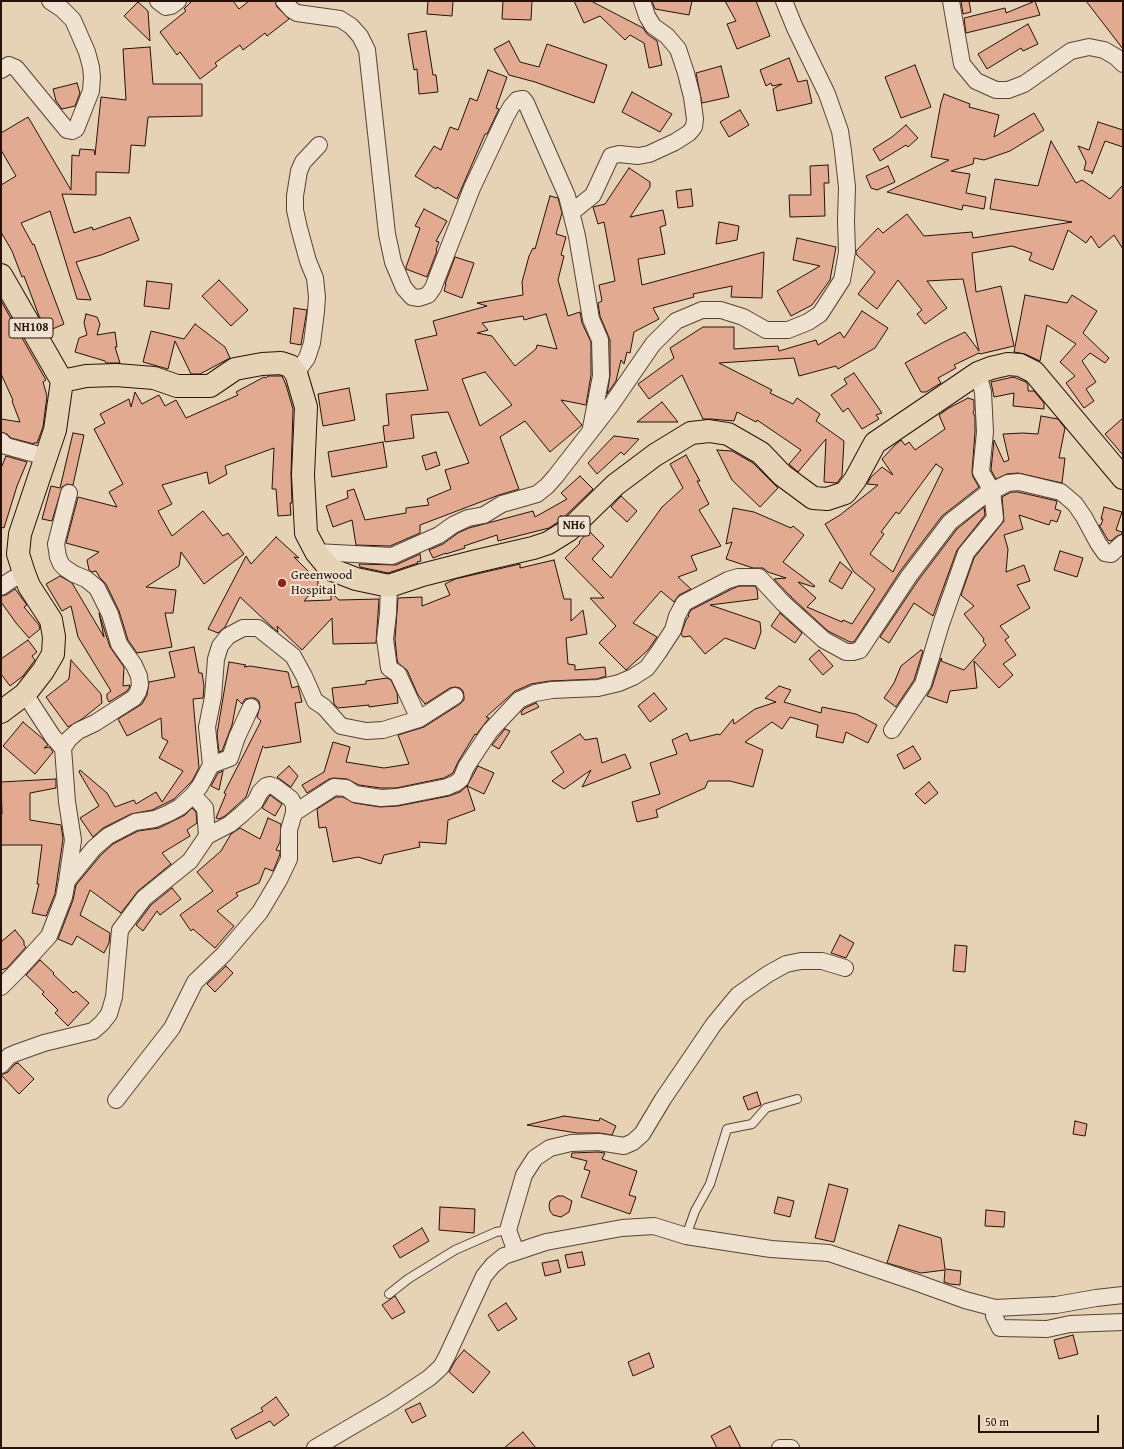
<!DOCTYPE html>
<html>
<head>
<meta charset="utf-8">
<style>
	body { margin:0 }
	#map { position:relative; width:1124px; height:1449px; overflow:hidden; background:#e6d3b6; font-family:"Gentium Book Plus",serif }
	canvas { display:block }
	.frame { position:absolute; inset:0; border:2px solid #271108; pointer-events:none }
	.scale { position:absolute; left:978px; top:1415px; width:121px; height:18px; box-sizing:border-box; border:2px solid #271108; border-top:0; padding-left:5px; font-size:12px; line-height:14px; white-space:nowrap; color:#271108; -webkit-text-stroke:3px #efe2d0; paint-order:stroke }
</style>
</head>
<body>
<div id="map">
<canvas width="1124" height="1449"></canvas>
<div class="frame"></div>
<div class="scale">50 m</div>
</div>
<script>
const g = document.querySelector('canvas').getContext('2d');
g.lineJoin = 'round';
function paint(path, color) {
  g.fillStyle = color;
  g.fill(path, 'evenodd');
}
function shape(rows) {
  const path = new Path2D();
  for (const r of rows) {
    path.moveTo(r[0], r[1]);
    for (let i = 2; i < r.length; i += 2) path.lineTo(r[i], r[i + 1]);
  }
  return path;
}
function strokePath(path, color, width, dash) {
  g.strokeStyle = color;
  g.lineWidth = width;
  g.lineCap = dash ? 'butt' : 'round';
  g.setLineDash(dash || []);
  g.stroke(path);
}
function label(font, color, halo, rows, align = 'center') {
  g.font = font + ' "Gentium Book Plus",serif';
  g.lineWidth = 4;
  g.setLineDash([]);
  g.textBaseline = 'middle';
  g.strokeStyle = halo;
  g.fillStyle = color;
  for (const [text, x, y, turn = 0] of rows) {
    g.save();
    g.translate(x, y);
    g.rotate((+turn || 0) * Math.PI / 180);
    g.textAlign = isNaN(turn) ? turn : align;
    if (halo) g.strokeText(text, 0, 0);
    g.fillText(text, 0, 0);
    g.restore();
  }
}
const building = shape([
	[192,1,233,1,239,9,249,1,275,1,277,7,289,19,267,36,265,33,243,50,240,45,215,63,217,66,200,79,180,52,177,55,160,32,186,11,184,9,192,1],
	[428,1,453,1,452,16,427,14,428,1],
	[503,1,532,1,531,20,502,19,503,1],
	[574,1,591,1,643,28,647,34,657,41,662,65,649,68,644,43,630,35,625,40,600,16,584,23,574,1],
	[652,1,692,1,689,15,655,9,652,1],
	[725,1,756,1,770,36,737,49,727,24,736,21,725,1],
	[961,1,969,1,971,12,963,14,961,1],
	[1035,1,1040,15,966,33,964,18,1005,8,1006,13,1035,1],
	[1086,1,1123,1,1123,49,1086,1],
	[138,2,148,11,150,41,124,16,138,2],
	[1028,24,1038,44,1023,51,1021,48,987,69,978,54,1028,24],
	[426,31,433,75,436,75,438,92,419,94,417,69,414,70,408,34,426,31],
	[509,41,520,62,539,67,547,44,607,65,594,103,535,82,509,75,494,49,509,41],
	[150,47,153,84,202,84,202,116,148,117,145,146,131,145,129,173,96,172,96,195,62,194,74,233,92,227,93,230,130,217,139,240,101,255,76,262,91,300,77,299,50,211,21,223,33,245,34,244,64,324,48,331,39,316,24,276,22,277,12,251,1,232,1,185,16,176,1,150,1,133,28,117,71,190,72,155,79,156,80,149,94,150,95,155,101,97,126,100,123,49,150,47],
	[789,58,798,82,807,80,812,103,777,111,773,89,782,84,772,86,771,83,766,86,760,70,789,58],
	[915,65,931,107,901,118,885,77,915,65],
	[721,66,729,97,702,103,696,73,721,66],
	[488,70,507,77,496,108,499,109,487,134,485,134,457,199,437,187,436,189,415,176,434,146,441,150,450,127,458,130,470,98,477,101,488,70],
	[77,83,80,93,75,106,62,109,56,101,53,89,77,83],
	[632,92,672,114,660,132,622,112,632,92],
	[944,94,970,104,969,107,999,115,994,137,1034,113,1044,130,1010,151,984,160,974,158,973,164,951,171,970,174,966,193,986,197,984,209,963,205,962,210,887,192,949,160,931,157,941,103,944,94],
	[740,110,749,125,729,137,720,122,740,110],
	[1098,122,1123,130,1123,147,1105,141,1092,174,1092,172,1084,170,1086,162,1078,146,1089,150,1098,122],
	[906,125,918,138,908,147,906,145,880,161,873,149,892,137,906,125],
	[1051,141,1076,183,1082,180,1110,199,1123,185,1123,249,1114,235,1099,248,1091,236,1086,243,1068,230,1053,270,1029,260,1032,253,1012,246,972,253,976,292,1001,286,1014,346,980,354,979,353,954,365,956,368,938,378,941,383,926,392,921,392,905,363,942,343,965,332,979,351,963,279,927,281,947,308,925,324,917,314,922,310,898,280,877,309,858,294,875,272,856,254,856,251,878,228,883,233,907,214,924,236,972,232,973,238,1072,222,990,209,995,179,1038,186,1051,141],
	[828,165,829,183,824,183,825,216,790,217,789,195,811,195,810,166,828,165],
	[888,166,895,182,877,190,871,188,866,176,888,166],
	[629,168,650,182,650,187,630,217,663,210,666,225,660,227,665,254,638,259,642,285,764,252,762,298,731,297,732,286,693,294,694,297,653,308,659,319,634,332,630,353,627,352,624,364,621,360,616,381,607,394,610,376,610,340,600,316,598,303,602,301,599,285,615,281,604,222,598,224,593,207,605,204,629,168],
	[691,189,693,206,678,208,676,191,691,189],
	[550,196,558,198,562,213,556,234,566,237,561,255,564,256,558,280,568,316,580,312,582,323,591,342,591,375,586,405,561,400,582,425,550,452,525,421,500,437,519,489,499,495,420,525,420,533,390,546,356,545,352,520,333,527,326,506,348,498,347,491,354,489,365,520,406,513,406,508,429,505,427,499,451,489,445,470,469,463,448,412,411,415,414,438,385,442,383,426,389,425,386,394,428,390,415,340,437,335,433,321,487,306,477,303,523,295,522,282,529,256,533,248,535,249,550,196],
	[546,314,557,349,537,345,536,349,515,366,492,336,477,333,488,330,482,323,523,316,524,320,546,314],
	[485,372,512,405,480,426,462,379,485,372],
	[424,209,447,221,436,241,439,242,436,250,437,251,427,277,406,269,406,267,420,228,415,226,424,209],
	[719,222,739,226,737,240,716,244,719,222],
	[797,238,836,247,830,280,812,305,791,316,777,291,820,266,793,260,797,238],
	[455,257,474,263,462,298,444,291,446,284,445,284,455,257],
	[219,280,248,310,231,326,202,296,219,280],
	[147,281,172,284,169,309,144,306,147,281],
	[1025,295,1067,303,1072,295,1097,311,1083,333,1109,358,1105,363,1090,353,1082,361,1096,382,1086,389,1094,401,1084,408,1066,383,1075,376,1060,362,1076,344,1047,325,1040,361,1025,354,1014,352,1025,295],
	[1,301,46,380,43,382,47,396,43,427,37,443,34,443,34,444,11,438,7,434,1,432,1,419,20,422,12,401,13,400,1,374,1,301],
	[294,308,307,310,301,345,290,343,294,308],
	[862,311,888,328,875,348,838,369,836,366,799,376,794,358,719,363,772,390,770,393,793,404,797,398,820,414,816,421,844,441,842,476,837,483,824,482,826,439,798,472,789,464,801,450,757,420,756,422,737,412,734,421,711,419,703,419,682,375,649,399,638,384,674,358,670,348,703,327,734,327,734,349,778,346,779,351,816,340,818,345,840,332,844,338,862,311],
	[86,314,97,317,100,324,97,335,115,332,117,347,115,347,120,363,106,363,105,361,75,352,79,338,87,335,84,323,86,314],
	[195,324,225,347,230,358,200,374,191,374,175,341,168,369,143,362,151,331,184,339,195,324],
	[854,373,882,413,876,415,879,419,862,429,848,408,843,412,831,395,847,384,844,379,854,373],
	[268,376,282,376,286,385,293,409,291,474,292,503,290,503,291,515,278,516,276,489,272,489,274,448,225,466,227,474,209,484,207,472,162,485,172,504,158,511,172,536,203,511,223,536,228,533,244,554,204,584,181,552,179,566,146,587,176,590,173,613,165,613,172,647,137,653,128,640,119,611,106,584,100,578,96,571,92,572,89,570,87,560,99,552,66,543,78,497,117,507,109,492,123,484,94,429,105,423,100,414,129,399,131,407,135,392,142,404,159,395,165,406,176,400,186,418,238,395,236,392,264,377,266,378,268,376],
	[1013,377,1026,382,1028,385,1028,391,1034,391,1044,403,1044,409,1013,406,1014,393,994,397,991,382,1013,377],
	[349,388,355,420,323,426,318,394,349,388],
	[968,398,974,400,974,411,973,412,975,417,975,432,972,472,973,477,979,487,942,516,901,570,854,642,850,642,828,631,791,597,791,596,789,595,774,579,786,578,768,572,763,568,753,568,726,559,732,542,726,544,733,508,754,512,791,528,793,526,804,535,783,562,815,586,814,587,798,582,816,598,807,607,842,622,843,620,852,624,875,589,854,572,825,524,840,515,878,485,867,484,871,477,882,467,893,475,882,459,895,445,901,440,905,445,909,442,915,450,945,429,939,415,949,408,968,398],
	[936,464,943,469,893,572,870,554,884,534,881,532,896,512,899,514,936,464],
	[662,402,678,422,637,422,662,402],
	[1041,416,1058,419,1065,428,1059,458,1065,458,1062,483,1018,473,1007,474,996,479,991,470,994,440,1004,462,1009,460,1003,434,1023,433,1038,434,1041,416],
	[1123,418,1123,455,1105,434,1123,418],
	[73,433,84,435,73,485,67,484,62,487,52,521,42,519,51,486,60,488,73,433],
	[614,436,639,439,624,455,621,452,597,474,588,463,614,436],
	[383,442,387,467,332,477,328,452,383,442],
	[717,450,732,451,753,463,778,488,760,507,732,480,717,450],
	[436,452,440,465,426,470,422,456,436,452],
	[686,455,700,481,697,481,709,504,699,510,721,546,691,556,697,570,678,577,691,589,679,595,674,602,661,591,633,623,657,637,648,650,626,670,599,643,616,626,590,598,604,598,565,558,580,543,579,542,589,531,604,546,592,559,611,578,662,507,683,488,670,464,686,455],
	[6,456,27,462,17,486,4,528,1,527,1,468,6,456],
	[580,476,593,489,561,520,549,528,498,541,497,535,464,546,465,548,452,552,446,554,446,553,433,558,429,550,443,544,458,533,469,528,533,511,535,517,567,499,561,493,580,476],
	[1011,492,1018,492,1057,501,1055,509,1061,511,1057,522,1051,520,1049,525,1019,515,1023,529,1004,535,1008,549,1006,572,1024,565,1030,581,1017,585,1030,608,1000,626,1009,637,1005,640,1016,655,1003,664,1013,675,999,688,974,661,977,688,950,691,947,703,927,696,932,687,941,658,942,659,941,661,964,670,986,645,983,641,984,639,964,614,974,606,961,595,974,558,1004,521,1002,497,1011,492],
	[621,496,637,511,627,522,611,507,621,496],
	[984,507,985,515,957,550,933,616,914,603,889,643,880,637,917,582,957,529,984,507],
	[1104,507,1122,512,1116,530,1122,532,1122,534,1117,536,1111,541,1108,540,1099,525,1101,525,1103,519,1101,519,1104,507],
	[276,537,299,558,294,557,318,581,318,585,304,601,331,600,331,592,339,600,379,599,376,643,333,644,332,618,302,650,277,626,278,632,272,627,240,597,225,627,218,633,208,629,246,556,251,564,276,537],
	[1060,551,1083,558,1077,577,1054,570,1060,551],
	[420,554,421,561,417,562,418,563,388,573,360,567,359,564,396,565,420,554],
	[554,560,564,599,571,599,571,621,583,610,587,634,566,638,568,664,575,665,575,670,605,667,606,676,597,679,550,681,531,684,515,691,486,717,489,718,476,735,475,734,458,762,453,773,444,778,396,788,381,788,359,785,347,779,334,778,329,779,307,793,302,785,324,772,333,742,350,747,346,762,384,768,409,764,398,735,424,727,460,704,464,700,464,696,463,691,460,688,455,687,450,688,425,704,418,695,407,670,398,663,397,659,395,639,398,598,422,597,422,606,450,595,445,584,455,579,520,564,520,568,554,560],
	[840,562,852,572,842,589,829,581,840,562],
	[60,576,72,583,104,637,99,613,110,647,124,667,123,686,130,685,129,688,127,691,109,702,107,698,107,694,111,691,78,637,71,606,62,611,46,584,60,576],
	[739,586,755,586,757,589,758,599,710,605,760,622,761,632,755,649,725,638,705,654,690,636,683,637,681,634,686,620,689,616,688,615,691,610,732,589,739,586],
	[15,589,27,605,24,607,39,625,40,629,29,638,16,623,1,602,1,596,6,595,15,589],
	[780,613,802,633,795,643,771,626,780,613],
	[28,640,37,652,32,656,35,660,23,676,10,686,1,674,1,659,28,640],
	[194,647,199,673,202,673,204,686,203,698,193,699,199,768,192,781,174,799,152,810,131,814,103,828,93,837,80,818,99,806,79,772,80,770,107,793,115,807,134,800,136,804,156,792,162,802,183,771,159,758,168,741,162,738,161,718,127,736,118,719,142,704,147,695,149,682,175,677,169,652,194,647],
	[819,650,833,666,823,675,809,659,819,650],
	[921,650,923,651,914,680,896,707,884,698,894,683,901,666,921,650],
	[71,660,101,694,102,703,82,719,68,727,46,697,69,679,71,660],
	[229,662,246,665,244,667,250,666,288,672,292,688,298,686,302,702,295,703,301,742,265,748,263,746,246,797,225,816,219,819,216,818,226,794,224,793,261,721,257,717,260,707,259,701,255,698,250,698,245,699,242,704,237,699,232,725,222,751,219,752,217,734,229,662],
	[387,678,391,680,397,693,398,703,369,707,369,705,338,708,334,704,332,688,366,684,366,681,387,678],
	[779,686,791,690,784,702,821,713,822,707,856,714,877,725,868,743,846,732,843,743,816,737,818,725,790,717,782,729,772,722,745,742,763,750,753,787,730,781,708,781,705,788,656,810,658,817,637,822,632,802,660,794,650,763,677,754,672,740,687,733,690,741,718,734,720,735,733,719,734,724,755,709,776,702,765,698,779,686],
	[654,693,667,709,650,722,638,706,654,693],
	[536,703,539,707,522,715,521,712,525,708,536,703],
	[23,722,43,739,48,745,44,748,50,747,53,752,35,774,3,746,23,722],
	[505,729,510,731,499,749,492,745,505,729],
	[580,734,585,740,597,738,602,763,625,754,631,768,582,787,591,770,564,789,552,781,564,772,551,752,580,734],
	[913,746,921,759,904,769,897,755,913,746],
	[289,766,298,776,291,787,277,777,289,766],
	[478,766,494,773,484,794,467,786,478,766],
	[223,771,219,790,211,786,218,773,223,771],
	[56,779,56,788,30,793,30,820,61,825,63,839,55,894,46,916,32,913,39,884,37,884,42,845,1,845,1,814,2,814,1,782,56,779],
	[929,782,938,793,925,804,915,794,929,782],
	[467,786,475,810,448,820,446,844,419,842,420,847,384,855,381,864,358,857,333,862,326,827,319,828,317,809,336,797,343,797,354,803,380,807,398,806,449,796,460,792,467,786],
	[270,795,282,804,275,816,262,808,270,795],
	[192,808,196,812,197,823,187,830,190,836,162,853,171,864,138,891,121,913,90,890,80,915,110,933,109,943,104,953,77,936,72,945,58,939,73,900,76,885,101,855,113,844,138,831,159,828,185,815,192,808],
	[268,818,281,824,280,842,276,850,280,851,280,854,276,864,273,871,265,868,259,883,236,893,238,896,217,911,234,926,215,948,193,929,191,931,180,915,213,891,197,872,221,851,231,834,240,828,260,839,268,818],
	[172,888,181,899,160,915,157,911,143,931,136,925,151,905,172,888],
	[15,930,24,941,24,945,26,947,7,968,1,970,1,942,15,930],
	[840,935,854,943,846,958,831,953,840,935],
	[955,945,967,946,965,972,953,971,955,945],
	[40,960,54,973,53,974,73,993,76,991,89,1003,68,1026,55,1013,58,1010,42,994,44,992,26,975,40,960],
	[226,966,233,973,215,992,207,984,226,966],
	[18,1063,34,1079,19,1094,1,1075,8,1072,15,1064,18,1063],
	[757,1092,761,1105,748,1110,743,1097,757,1092],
	[564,1116,599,1121,600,1118,616,1126,612,1135,599,1133,577,1133,527,1125,564,1116],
	[1075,1121,1087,1124,1085,1136,1073,1134,1075,1121],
	[598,1152,605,1153,602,1159,637,1171,629,1195,636,1197,630,1214,581,1197,590,1171,584,1169,587,1161,571,1157,572,1153,598,1152],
	[829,1184,848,1189,834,1242,815,1238,829,1184],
	[558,1196,563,1196,572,1201,569,1212,561,1217,553,1215,550,1211,549,1206,550,1201,554,1198,558,1196],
	[778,1197,794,1201,790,1217,774,1213,778,1197],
	[440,1207,475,1209,474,1233,439,1230,440,1207],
	[986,1210,1005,1212,1004,1227,985,1226,986,1210],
	[899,1225,941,1238,945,1269,961,1271,960,1285,950,1284,944,1282,945,1270,921,1273,887,1263,899,1225],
	[422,1228,429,1241,400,1258,393,1246,422,1228],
	[582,1252,585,1265,568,1268,565,1255,582,1252],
	[558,1260,561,1272,545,1276,542,1263,558,1260],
	[395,1296,405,1312,392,1319,382,1305,395,1296],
	[506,1303,517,1319,498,1331,488,1315,506,1303],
	[1073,1335,1078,1354,1059,1359,1054,1340,1073,1335],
	[464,1350,490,1372,473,1393,449,1372,455,1361,464,1350],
	[649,1353,654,1367,633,1376,628,1362,649,1353],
	[276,1397,289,1415,274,1426,270,1421,236,1439,231,1429,263,1411,261,1408,276,1397],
	[420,1403,426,1416,412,1423,405,1410,420,1403],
	[730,1426,741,1448,717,1448,711,1436,730,1426],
	[523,1432,536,1448,504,1448,523,1432]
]);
paint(building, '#e3aa92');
strokePath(building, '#271108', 1);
const lane = shape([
	[686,1236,695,1211,710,1184,727,1129,752,1124,766,1108,797,1099],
	[389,1294,408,1279,455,1250,496,1232,508,1230]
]);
const street = shape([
	[158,1,166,7,171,6,178,1],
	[284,1,292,10,297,13,340,19,351,26,360,36,367,50,387,234,393,262,404,288,412,297,419,298,428,295,433,288,472,188,506,116,511,107,517,100,523,99,526,103,567,196,577,236,591,319,600,340,601,376,591,428],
	[951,1,962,64,976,81,996,90,1008,90,1024,84,1071,51,1089,47,1104,50,1116,57,1123,64],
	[1,70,9,65,16,68,67,130,72,131,76,129,91,91,92,77,91,67,87,52,73,20,62,9,50,1],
	[572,212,593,195,611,156,619,154,638,156,649,154,675,142,689,133,694,127,695,119,692,97,686,73,678,49,667,36,653,26,647,16,642,1],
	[296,373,307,358,312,343,316,311,317,297,315,278,308,261,299,228,295,210,295,196,299,171,303,162,319,145],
	[1,441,6,446,46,457],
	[316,552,392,556,439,535,453,525,468,518,484,515,502,504,537,494,547,486,555,477,611,405,653,344,676,321,702,310,721,310,743,317,766,330,788,330,808,322,820,314,842,280,847,252,846,221,847,187,843,151,840,131,827,94,795,28,784,1],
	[389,586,388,614,385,639,389,668,398,674,419,719],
	[1,587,11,580,24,573],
	[892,730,923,684,941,624,966,553,995,518,992,491,1008,483,1019,482,1061,492,1075,504,1084,517,1098,543,1105,553,1111,554,1123,543],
	[63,748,69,739,78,731,95,723,134,698,138,692,140,685,139,676,134,665,119,644,110,614,97,588,86,579,74,574,65,568,61,564,58,557,56,544,69,493],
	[211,765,207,727,213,697,216,659,220,646,228,636,243,628,258,628,293,656,304,676,315,701,324,707,341,726,366,731,383,730,419,719,455,696],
	[294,813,334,787,346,788,355,794,381,798,397,797,447,787,456,783,461,779,466,767,490,731,519,700,535,693,552,690,598,688,619,683,633,677,647,668,658,653,673,630,677,616,684,603,728,580,738,577,759,577,783,603,824,640,846,652,853,652,860,650,909,576,950,522,986,494,992,491,981,472,985,432,983,392,978,373],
	[67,881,94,848,108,836,135,822,155,819,169,813,180,807,193,795,200,786,211,765,230,758,237,737,251,707],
	[1,987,18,970,49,936,64,897,67,881,73,840,67,802,63,748,53,737,25,694],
	[1,1065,9,1056,16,1053,44,1043,93,1031,102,1023,109,1014,114,997,120,930,144,898,190,861,207,836],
	[116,1100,172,1028,195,982,224,954,260,912,279,880,289,859,289,830,294,813,294,805,291,799,275,787,270,785,266,786,260,792,255,802,242,814,230,824,207,836,205,808,193,795],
	[516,1252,508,1230,524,1175,535,1158,550,1148,571,1143,599,1142,624,1146,633,1142,642,1134,663,1099,714,1024,738,995,768,974,786,964,801,961,822,961,845,968],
	[995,1308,994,1316,1000,1328,1047,1329,1070,1324,1123,1322],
	[315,1448,390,1404,429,1378,441,1367,447,1356,484,1276,493,1265,504,1256,546,1242,622,1228,654,1226,686,1236,771,1249,829,1253,915,1282,965,1300,995,1308,1056,1305,1096,1298,1123,1295],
	[780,1448,791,1448]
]);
const highway = shape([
	[1,275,62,381,55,430,20,534,18,554,24,573,29,586,51,620,54,637,53,654,43,671,25,694,1,712],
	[62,381,86,376,116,375,154,378,177,386,210,386,235,369,262,364,281,363,290,366,296,373,306,407,303,475,306,533,316,552,330,569,356,579,389,586,422,575,477,561,533,548,548,543,569,530,615,485,655,455,691,433,709,431,728,434,761,453,782,475,813,498,827,499,845,493,855,480,875,443,978,373,991,368,1008,364,1020,365,1034,372,1123,478]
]);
strokePath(lane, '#574234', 10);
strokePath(street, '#574234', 18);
strokePath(highway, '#271108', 24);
strokePath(lane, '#efe2d0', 8);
strokePath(street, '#efe2d0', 16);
strokePath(highway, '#e6d3b6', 22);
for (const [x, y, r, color] of [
	[282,583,5,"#8f2418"]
]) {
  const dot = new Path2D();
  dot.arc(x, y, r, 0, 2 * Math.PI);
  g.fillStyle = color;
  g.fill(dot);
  strokePath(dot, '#efe2d0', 1.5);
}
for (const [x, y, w] of [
	[31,328,44],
	[574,526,32]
]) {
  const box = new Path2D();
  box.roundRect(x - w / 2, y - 10, w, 20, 3);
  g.fillStyle = '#efe2d0';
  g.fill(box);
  strokePath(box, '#271108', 1);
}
label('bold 12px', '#271108', null, [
	["NH108",31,328],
	["NH6",574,526]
]);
label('13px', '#271108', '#efe2d0', [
	["Greenwood",291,576],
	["Hospital",291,591]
], 'left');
</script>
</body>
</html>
